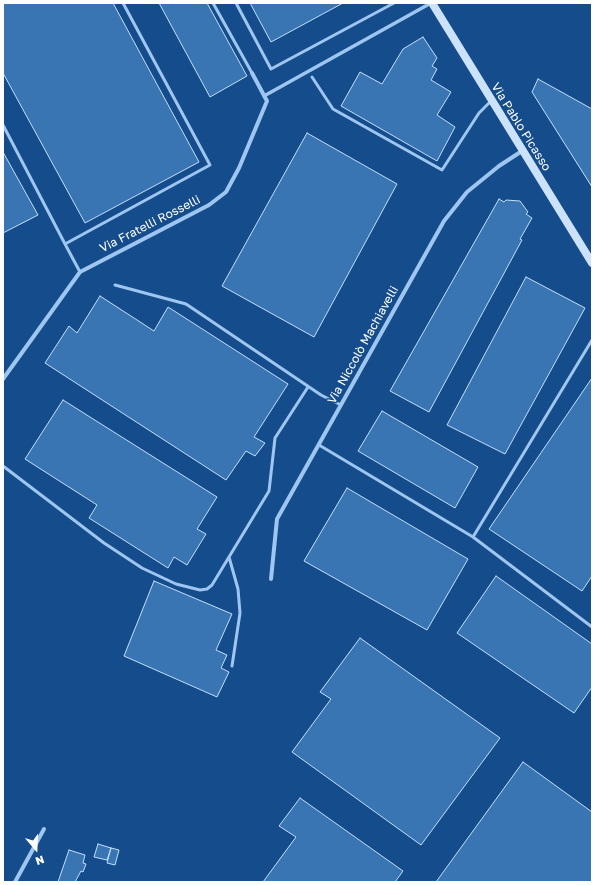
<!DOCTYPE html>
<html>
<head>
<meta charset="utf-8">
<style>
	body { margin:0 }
	#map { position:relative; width:595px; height:885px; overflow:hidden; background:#154d8c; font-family:"Golos Text",sans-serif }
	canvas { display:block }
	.frame { position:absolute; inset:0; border:4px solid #fff; pointer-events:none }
	.north { position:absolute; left:16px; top:829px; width:40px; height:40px; -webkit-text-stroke:3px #154d8c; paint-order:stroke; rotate:161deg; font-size:11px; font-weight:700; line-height:16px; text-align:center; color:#fff }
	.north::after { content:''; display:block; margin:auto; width:14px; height:18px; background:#fff; clip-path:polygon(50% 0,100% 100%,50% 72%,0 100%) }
</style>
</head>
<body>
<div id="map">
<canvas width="595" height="885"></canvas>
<div class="frame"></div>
<div class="north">N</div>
</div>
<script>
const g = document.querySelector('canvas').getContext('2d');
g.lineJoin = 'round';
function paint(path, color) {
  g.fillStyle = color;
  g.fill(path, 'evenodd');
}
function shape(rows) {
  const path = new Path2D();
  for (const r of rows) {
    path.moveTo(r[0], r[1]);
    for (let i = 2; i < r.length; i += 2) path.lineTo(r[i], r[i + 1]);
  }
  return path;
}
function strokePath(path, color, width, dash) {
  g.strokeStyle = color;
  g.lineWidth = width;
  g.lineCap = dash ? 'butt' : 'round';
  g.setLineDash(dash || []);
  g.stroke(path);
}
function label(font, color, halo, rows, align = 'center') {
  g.font = font + ' "Golos Text",sans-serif';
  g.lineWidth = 3;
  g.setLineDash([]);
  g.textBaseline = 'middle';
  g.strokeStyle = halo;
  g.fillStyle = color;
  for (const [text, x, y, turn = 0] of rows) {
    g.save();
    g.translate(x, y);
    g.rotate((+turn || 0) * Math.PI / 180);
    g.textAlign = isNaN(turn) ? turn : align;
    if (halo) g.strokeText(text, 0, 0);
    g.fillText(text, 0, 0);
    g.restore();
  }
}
const building = shape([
	[3,3,113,3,199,162,85,223,3,73,3,3],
	[159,3,207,3,247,76,210,97,159,3],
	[250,3,343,3,271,42,250,3],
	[423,37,437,58,432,66,437,69,431,80,451,92,437,115,455,127,437,161,341,106,360,72,382,84,403,49,423,37],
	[538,79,592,109,592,187,532,92,538,79],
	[307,133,397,184,314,337,222,286,307,133],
	[3,152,38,215,3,233,3,152],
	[499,199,504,202,506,200,520,201,528,212,526,214,532,218,520,239,522,240,429,412,390,391,499,199],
	[526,277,585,308,505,454,447,425,526,277],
	[100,296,154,331,168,307,288,384,254,437,265,443,255,456,246,451,226,480,45,363,69,326,77,333,100,296],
	[592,378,592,576,582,591,489,529,592,378],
	[63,400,217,497,197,529,206,534,187,565,174,557,168,568,89,518,97,505,25,459,63,400],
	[382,411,478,467,455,508,358,451,382,411],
	[347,488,468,559,427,630,304,561,347,488],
	[496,576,592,644,592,687,574,713,457,633,496,576],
	[154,581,232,614,216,650,227,655,221,668,229,672,217,697,124,656,154,581],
	[360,638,500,738,421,845,292,752,331,699,320,692,360,638],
	[523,762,592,812,592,882,436,882,523,762],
	[300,798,403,871,395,882,263,882,296,837,279,826,300,798],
	[98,844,111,848,107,860,94,857,98,844],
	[111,848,119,850,115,865,107,863,111,848],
	[69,850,85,855,83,863,86,864,83,872,81,871,75,882,58,882,69,850]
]);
paint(building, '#3974b3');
strokePath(building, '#c4dffb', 1);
strokePath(shape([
	[213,3,252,73],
	[236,3,271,69,394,3],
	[312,77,333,109,442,170,479,113,491,101],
	[3,125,65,244,210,165,123,3],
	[65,244,80,272],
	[115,285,186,304,321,395,341,405],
	[592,340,473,537,592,627],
	[319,445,473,537],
	[3,466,104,543,142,568,176,584,200,590,207,589,212,585,269,491,275,438,308,387],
	[229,557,238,589,240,613,232,666]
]), '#9ec6f0', 3);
strokePath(shape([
	[264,96,431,3]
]), '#9ec6f0', 3.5);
strokePath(shape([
	[3,379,80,272,209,205,226,192,239,168,267,101,252,73],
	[271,579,277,519,444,221,467,192,499,166,522,151],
	[15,882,44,829]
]), '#9ec6f0', 4);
strokePath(shape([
	[432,3,592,263]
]), '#cce2fb', 8);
label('12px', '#fff', '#154d8c', [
	["Via Pablo Picasso",521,127,58],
	["Via Fratelli Rosselli",150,224,-27],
	["Via Niccolò Machiavelli",363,345,-61]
]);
</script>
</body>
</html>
